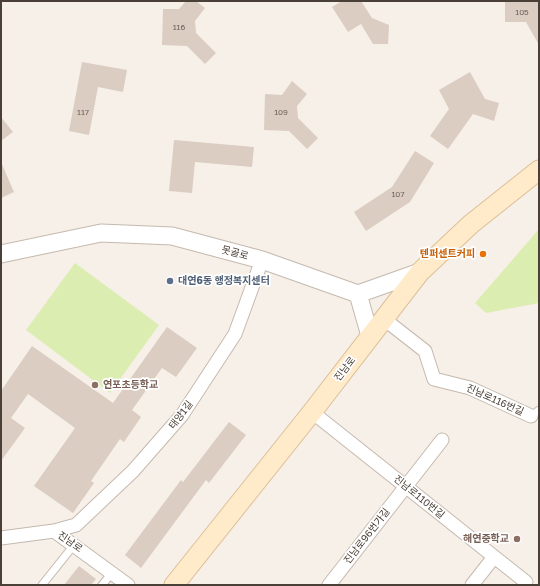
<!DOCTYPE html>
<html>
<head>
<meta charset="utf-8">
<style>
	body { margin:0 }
	#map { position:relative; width:540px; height:586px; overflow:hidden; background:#f6f0e9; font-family:"Golos Text",sans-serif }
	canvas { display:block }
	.frame { position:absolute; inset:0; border:2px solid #4b4037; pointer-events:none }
</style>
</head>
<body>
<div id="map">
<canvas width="540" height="586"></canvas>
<div class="frame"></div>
</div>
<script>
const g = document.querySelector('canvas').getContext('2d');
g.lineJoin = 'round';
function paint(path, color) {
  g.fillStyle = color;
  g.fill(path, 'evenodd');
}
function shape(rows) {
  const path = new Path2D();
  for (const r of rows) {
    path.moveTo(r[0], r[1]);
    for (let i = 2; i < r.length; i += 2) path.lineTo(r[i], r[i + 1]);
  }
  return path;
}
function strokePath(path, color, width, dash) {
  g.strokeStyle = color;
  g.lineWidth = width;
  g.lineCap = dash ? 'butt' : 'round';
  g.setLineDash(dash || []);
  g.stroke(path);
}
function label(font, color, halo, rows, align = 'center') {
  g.font = font + ' "Golos Text","Noto Sans KR",sans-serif';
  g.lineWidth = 3.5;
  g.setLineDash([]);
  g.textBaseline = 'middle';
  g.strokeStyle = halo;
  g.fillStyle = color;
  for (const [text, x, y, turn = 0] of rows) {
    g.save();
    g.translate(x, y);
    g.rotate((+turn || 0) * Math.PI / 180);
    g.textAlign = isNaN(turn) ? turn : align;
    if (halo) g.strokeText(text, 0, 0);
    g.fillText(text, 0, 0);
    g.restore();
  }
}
paint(shape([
	[539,229,539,303,486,313,475,303],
	[75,263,159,325,110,393,26,330]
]), '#dbedb0');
paint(shape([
	[186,1,196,1,205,8,195,21,196,33,216,53,205,64,187,46,162,45,163,9,179,9],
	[342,1,361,1,372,18,389,25,388,44,373,44,361,24,348,32,332,7],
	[505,1,539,1,539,45,526,22,505,22],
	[82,62,127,70,123,92,98,87,89,135,69,131],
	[470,72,485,99,499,103,494,121,473,114,448,149,430,136,449,109,439,90],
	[292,81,307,94,297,106,298,118,318,138,307,149,289,131,264,130,265,94,282,95],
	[1,117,13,132,1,141],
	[174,140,254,147,252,167,195,162,192,193,169,191],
	[415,151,434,163,410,202,366,231,354,212,392,187],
	[1,162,14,192,1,198],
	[167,327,197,348,176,377,162,368,132,410,141,417,124,442,120,439,91,481,94,483,73,513,34,486,75,428,28,394,11,418,25,428,1,461,1,391,32,346,113,403],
	[229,422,246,435,209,483,206,480,141,568,125,555,181,480,183,482],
	[79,566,96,579,91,585,64,585]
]), '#dbcdc1');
const service = shape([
	[531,416,539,410],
	[42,585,74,545],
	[102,585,112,573]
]);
const minor = shape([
	[384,319,425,351,434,379,470,388,531,416],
	[312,412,526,582],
	[54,531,76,525,133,471,182,415,235,334,262,260],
	[1,538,54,531,128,585],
	[329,585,442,440],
	[472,585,494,557]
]);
const tertiary = shape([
	[1,254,101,233,172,236,262,260,358,294,420,272],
	[358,294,370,336]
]);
const secondary = shape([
	[174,585,312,412,420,272,471,224,539,170]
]);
strokePath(service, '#c5b9ae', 9);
strokePath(minor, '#c5b9ae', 15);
strokePath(tertiary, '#c5b9ae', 19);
strokePath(secondary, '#dcbf98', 21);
strokePath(service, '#fff', 7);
strokePath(minor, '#fff', 13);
strokePath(tertiary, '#fff', 17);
strokePath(secondary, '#ffeaca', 19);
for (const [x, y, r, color] of [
	[483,254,4,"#e8710a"],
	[170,281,4,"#5c6f8a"],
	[95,385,4,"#8d6e63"],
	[517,539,4,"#8d6e63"]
]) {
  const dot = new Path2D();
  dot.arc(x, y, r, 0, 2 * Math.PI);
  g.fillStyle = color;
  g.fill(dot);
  strokePath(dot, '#fff', 1.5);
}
label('8px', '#6f635a', null, [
	["105",522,12],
	["116",179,27],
	["117",83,112],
	["109",281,112],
	["107",398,194]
]);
label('10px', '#4b4037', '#fff', [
	["못골로",235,253,15],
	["진남로",345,369,-52],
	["진남로116번길",495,400,24],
	["태양1길",181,415,-53],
	["진남로110번길",419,497,39],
	["진남로96번가길",367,536,-52],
	["진남로",70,542,35]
]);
label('bold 10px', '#c56008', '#fff', [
	["텐퍼센트커피",475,254]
], 'right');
label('bold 10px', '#4e5e75', '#fff', [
	["대연6동 행정복지센터",178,281]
], 'left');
label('bold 10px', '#785e54', '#fff', [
	["연포초등학교",103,385],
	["해연중학교",509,539,"right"]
], 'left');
</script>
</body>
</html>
